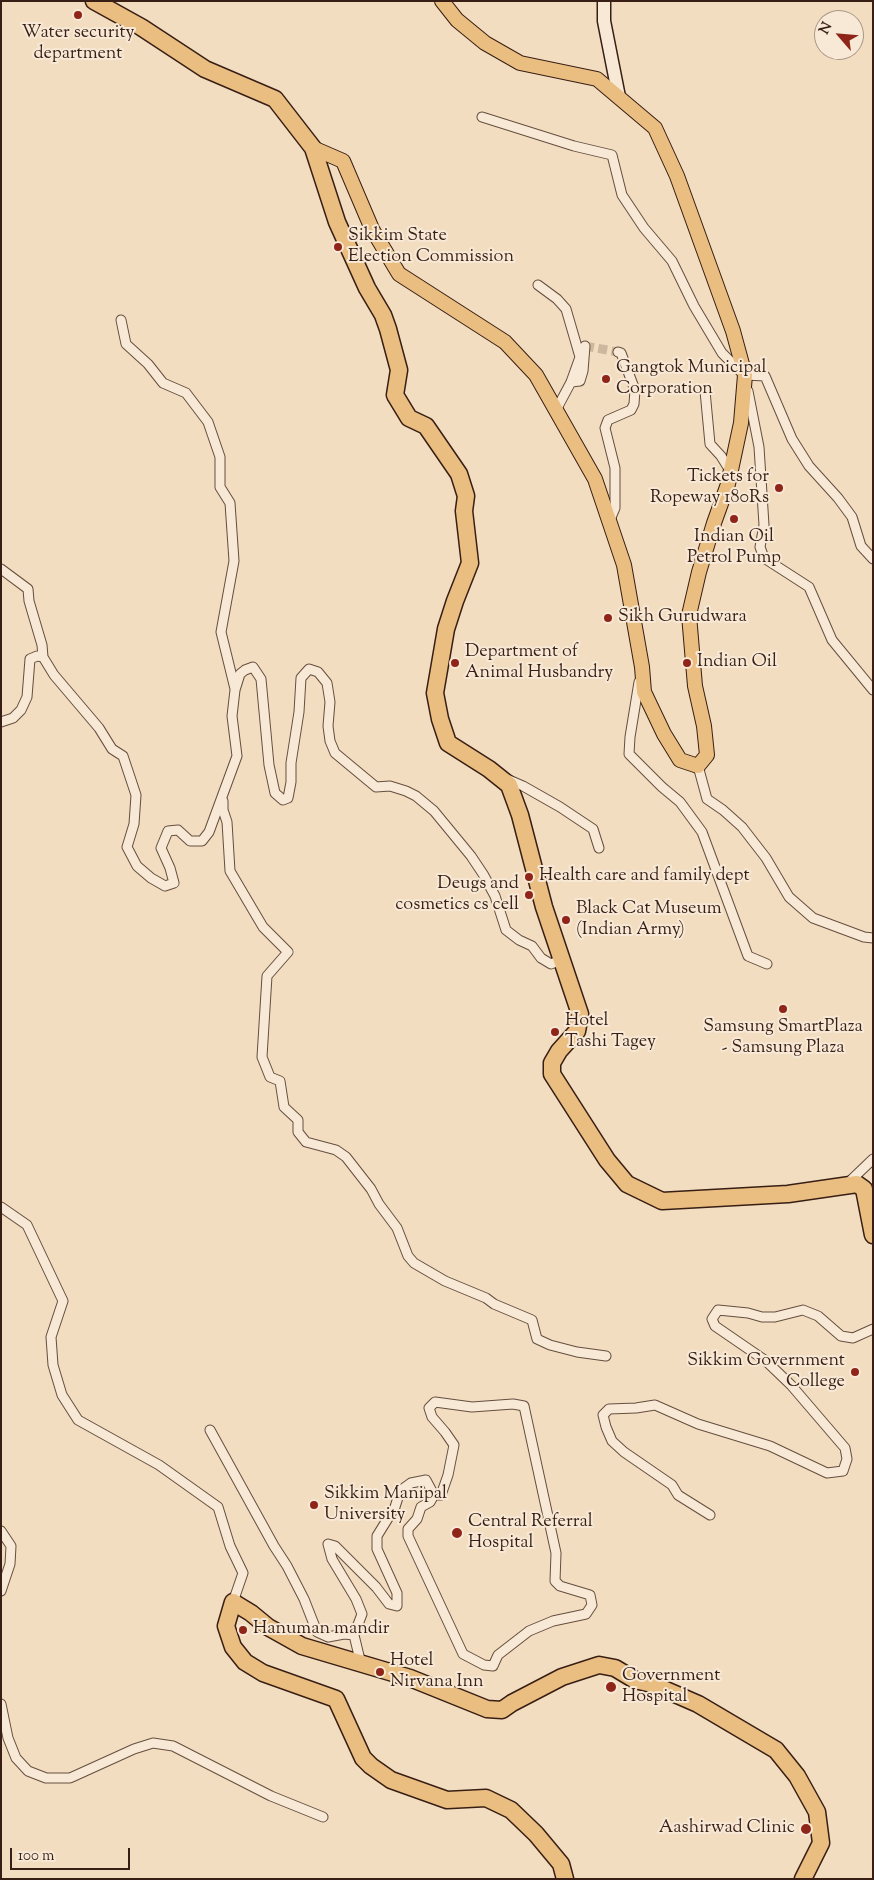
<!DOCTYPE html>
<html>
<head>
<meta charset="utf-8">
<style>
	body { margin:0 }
	#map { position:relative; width:874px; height:1880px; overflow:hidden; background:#f2ddc0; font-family:"Sorts Mill Goudy",serif }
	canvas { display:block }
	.frame { position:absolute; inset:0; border:2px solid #381e14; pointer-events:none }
	.north { position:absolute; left:814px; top:10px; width:50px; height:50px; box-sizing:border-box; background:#f7e9d6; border:1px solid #ab9888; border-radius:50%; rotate:297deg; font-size:14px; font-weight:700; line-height:20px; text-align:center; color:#381e14 }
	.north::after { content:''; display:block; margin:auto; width:18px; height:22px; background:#8f2418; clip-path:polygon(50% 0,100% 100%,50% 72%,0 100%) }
	.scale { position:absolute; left:10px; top:1848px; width:120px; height:22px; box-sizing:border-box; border:2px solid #381e14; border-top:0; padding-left:6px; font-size:15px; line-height:18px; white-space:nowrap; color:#381e14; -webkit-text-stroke:4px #f7e9d6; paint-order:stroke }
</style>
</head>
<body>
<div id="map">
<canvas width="874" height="1880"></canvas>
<div class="frame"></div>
<div class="north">N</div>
<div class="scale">100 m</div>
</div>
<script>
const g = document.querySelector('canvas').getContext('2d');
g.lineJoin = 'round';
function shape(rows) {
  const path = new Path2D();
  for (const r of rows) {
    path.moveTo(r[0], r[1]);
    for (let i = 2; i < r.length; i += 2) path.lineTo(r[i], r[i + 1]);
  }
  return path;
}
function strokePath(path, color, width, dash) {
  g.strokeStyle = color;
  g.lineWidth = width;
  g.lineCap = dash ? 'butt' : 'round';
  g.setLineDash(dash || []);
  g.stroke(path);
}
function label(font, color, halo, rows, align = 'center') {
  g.font = font + ' "Sorts Mill Goudy",serif';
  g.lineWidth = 4;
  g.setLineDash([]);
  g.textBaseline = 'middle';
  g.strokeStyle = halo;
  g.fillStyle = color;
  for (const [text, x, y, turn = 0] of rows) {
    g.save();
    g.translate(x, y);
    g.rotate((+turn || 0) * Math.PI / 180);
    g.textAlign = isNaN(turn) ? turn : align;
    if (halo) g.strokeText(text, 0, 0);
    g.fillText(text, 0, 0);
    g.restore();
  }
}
strokePath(shape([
	[585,346,618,352]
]), '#cdb79e', 9, [9, 4.5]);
const street = shape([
	[482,117,574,146,612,155,622,195,644,228,672,261,694,306,722,353,743,374],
	[538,285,557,299,566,309,580,357,571,382,556,410],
	[121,320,126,344,148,364,163,383,186,393,208,422,220,457,220,487,230,503,234,561,221,632,235,689],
	[745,378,745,375,765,376,792,439,809,466,838,498,852,517,861,546,873,559],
	[571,382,580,381,583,371,585,346],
	[705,391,710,444,721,456,731,472],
	[748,391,759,447,764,525,760,547,764,558,809,587,832,640,873,690],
	[609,522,615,508,615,468,605,428,608,420,631,410,634,404,635,390,621,353,618,352],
	[1,569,28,589,29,601,42,645,43,657,54,675,99,728,112,749,123,756,136,795,134,824,127,847,137,866,151,878,165,886,174,883,170,868,161,848,168,831,178,830,190,841,202,841,209,832,237,756,232,716,235,690,240,674,245,670,253,667,261,679,269,765,275,793,283,800,288,798,291,782,291,763,299,712,301,678,309,669,318,672,327,683,330,702,328,726,330,741,335,753,376,787,390,786,406,791,416,796,434,811,471,856,483,874,495,896,506,930,519,940,532,946,541,958,551,964,561,960],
	[639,682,630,737,629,754,662,787,680,802,702,832,748,956,767,964],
	[1,722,13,718,21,710,27,697,30,659,37,656,43,657],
	[698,766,707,799,723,810,742,827,766,858,789,897,813,918,864,937,873,938],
	[507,779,523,786,560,807,593,829,599,848],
	[223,801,223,810,227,822,230,871,263,927,288,952,267,976,262,1057,270,1077,280,1081,284,1107,298,1120,298,1132,306,1142,336,1150,346,1157,371,1189,379,1204,397,1228,408,1256,414,1263,445,1281,486,1298,494,1304,532,1320,537,1339,550,1345,577,1352,606,1356],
	[848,1183,873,1159],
	[1,1207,27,1225,63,1301,51,1337,53,1365,62,1395,78,1420,159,1465,218,1507,230,1546,243,1573,233,1602],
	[210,1430,274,1546,287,1566,304,1599,317,1632,328,1637,344,1634,354,1635,362,1614,356,1599,332,1559,328,1544,335,1546,376,1587,389,1604,397,1606,397,1593,377,1549,377,1536,395,1507,400,1491,411,1483,426,1480,434,1495,441,1495,448,1475,454,1445,445,1432,432,1417,429,1408,435,1402,472,1407,513,1404,524,1406,556,1553,555,1581,560,1586,590,1595,592,1605,586,1614,553,1621,529,1631,498,1655,493,1666,484,1665,463,1654,408,1536,408,1529,417,1519,421,1507,430,1502,434,1495],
	[710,1515,678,1495,672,1485,624,1452,612,1441,606,1427,603,1415,609,1409,636,1408,655,1405,698,1424,770,1446,827,1473,843,1471,847,1459,845,1448,791,1385,766,1361,715,1326,712,1319,718,1310,748,1313,762,1317,775,1317,803,1310,818,1316,841,1336,853,1338,873,1329],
	[1,1531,11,1546,10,1564,1,1591],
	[354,1635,361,1664],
	[1,1704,8,1738,16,1758,28,1771,46,1778,70,1778,134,1749,153,1743,173,1746,271,1796,323,1817]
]);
const secondary = shape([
	[604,1,604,21,619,97]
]);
const primary = shape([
	[313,148,343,161,372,229,399,274,505,342,536,375,595,479,624,565,642,667,644,692,664,734,680,760,698,766,707,755,704,726,695,686,689,615,699,572,714,523,728,484,741,423,745,375,733,331,677,176,655,128,597,79,520,63,485,43,457,20,442,1]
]);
const highway = shape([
	[94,1,141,27,205,69,275,99,313,148,337,222,367,288,383,315,388,329,399,370,395,395,409,418,426,426,459,474,466,496,464,511,470,563,455,601,446,629,435,693,440,719,448,743,489,769,509,785,520,815,544,907,580,1014,577,1031,559,1051,552,1063,552,1074,607,1160,627,1184,662,1201,788,1194,857,1184,864,1189,873,1235],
	[565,1879,561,1864,536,1834,511,1810,486,1798,447,1800,391,1780,371,1766,363,1758,336,1699,263,1673,245,1662,233,1647,226,1626,233,1602,251,1613,268,1627,302,1646,410,1678,487,1709,502,1710,512,1703,562,1677,599,1665,615,1668,635,1680,652,1684,698,1704,776,1750,797,1776,817,1812,821,1843,803,1879]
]);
strokePath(street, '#664e3f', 11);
strokePath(secondary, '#381e14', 15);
strokePath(primary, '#381e14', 16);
strokePath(highway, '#381e14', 19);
strokePath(street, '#f7e9d6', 9);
strokePath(secondary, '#f7e9d6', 12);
strokePath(primary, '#e9be80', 14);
strokePath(highway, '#e9be80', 16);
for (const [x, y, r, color] of [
	[78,15,5,"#8f2418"],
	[338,247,5,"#8f2418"],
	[606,379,5,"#8f2418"],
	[779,488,5,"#8f2418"],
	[734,519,5,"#8f2418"],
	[608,618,5,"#8f2418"],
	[455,663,5,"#8f2418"],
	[687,663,5,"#8f2418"],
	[529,877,5,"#8f2418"],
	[529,895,5,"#8f2418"],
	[566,920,5,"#8f2418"],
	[783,1009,5,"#8f2418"],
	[555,1032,5,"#8f2418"],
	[855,1372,5,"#8f2418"],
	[314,1505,5,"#8f2418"],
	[457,1533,6,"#8f2418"],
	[243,1630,5,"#8f2418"],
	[380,1672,5,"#8f2418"],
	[611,1687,6,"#8f2418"],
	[806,1829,6,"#8f2418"]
]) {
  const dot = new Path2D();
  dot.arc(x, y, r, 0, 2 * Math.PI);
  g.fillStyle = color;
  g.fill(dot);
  strokePath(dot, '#f7e9d6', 2);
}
label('18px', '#381e14', '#f7e9d6', [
	["Water security",78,34,"center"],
	["department",78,55,"center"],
	["Sikkim State",348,237],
	["Election Commission",348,258],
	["Gangtok Municipal",616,369],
	["Corporation",616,390],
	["Tickets for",769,478,"right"],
	["Ropeway 180Rs",769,499,"right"],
	["Indian Oil",734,538,"center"],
	["Petrol Pump",734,559,"center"],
	["Sikh Gurudwara",618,618],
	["Department of",465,653],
	["Animal Husbandry",465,674],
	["Indian Oil",697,663],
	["Health care and family dept",539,877],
	["Deugs and",519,885,"right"],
	["cosmetics cs cell",519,906,"right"],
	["Black Cat Museum",576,910],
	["(Indian Army)",576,931],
	["Hotel",565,1022],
	["Tashi Tagey",565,1043],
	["Samsung SmartPlaza",783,1028,"center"],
	["- Samsung Plaza",783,1049,"center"],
	["Sikkim Government",845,1362,"right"],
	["College",845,1383,"right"],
	["Sikkim Manipal",324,1495],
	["University",324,1516],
	["Central Referral",468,1523],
	["Hospital",468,1544],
	["Hanuman mandir",253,1630],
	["Hotel",390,1662],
	["Nirvana Inn",390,1683],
	["Government",622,1677],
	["Hospital",622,1698],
	["Aashirwad Clinic",795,1829,"right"]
], 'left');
</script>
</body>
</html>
